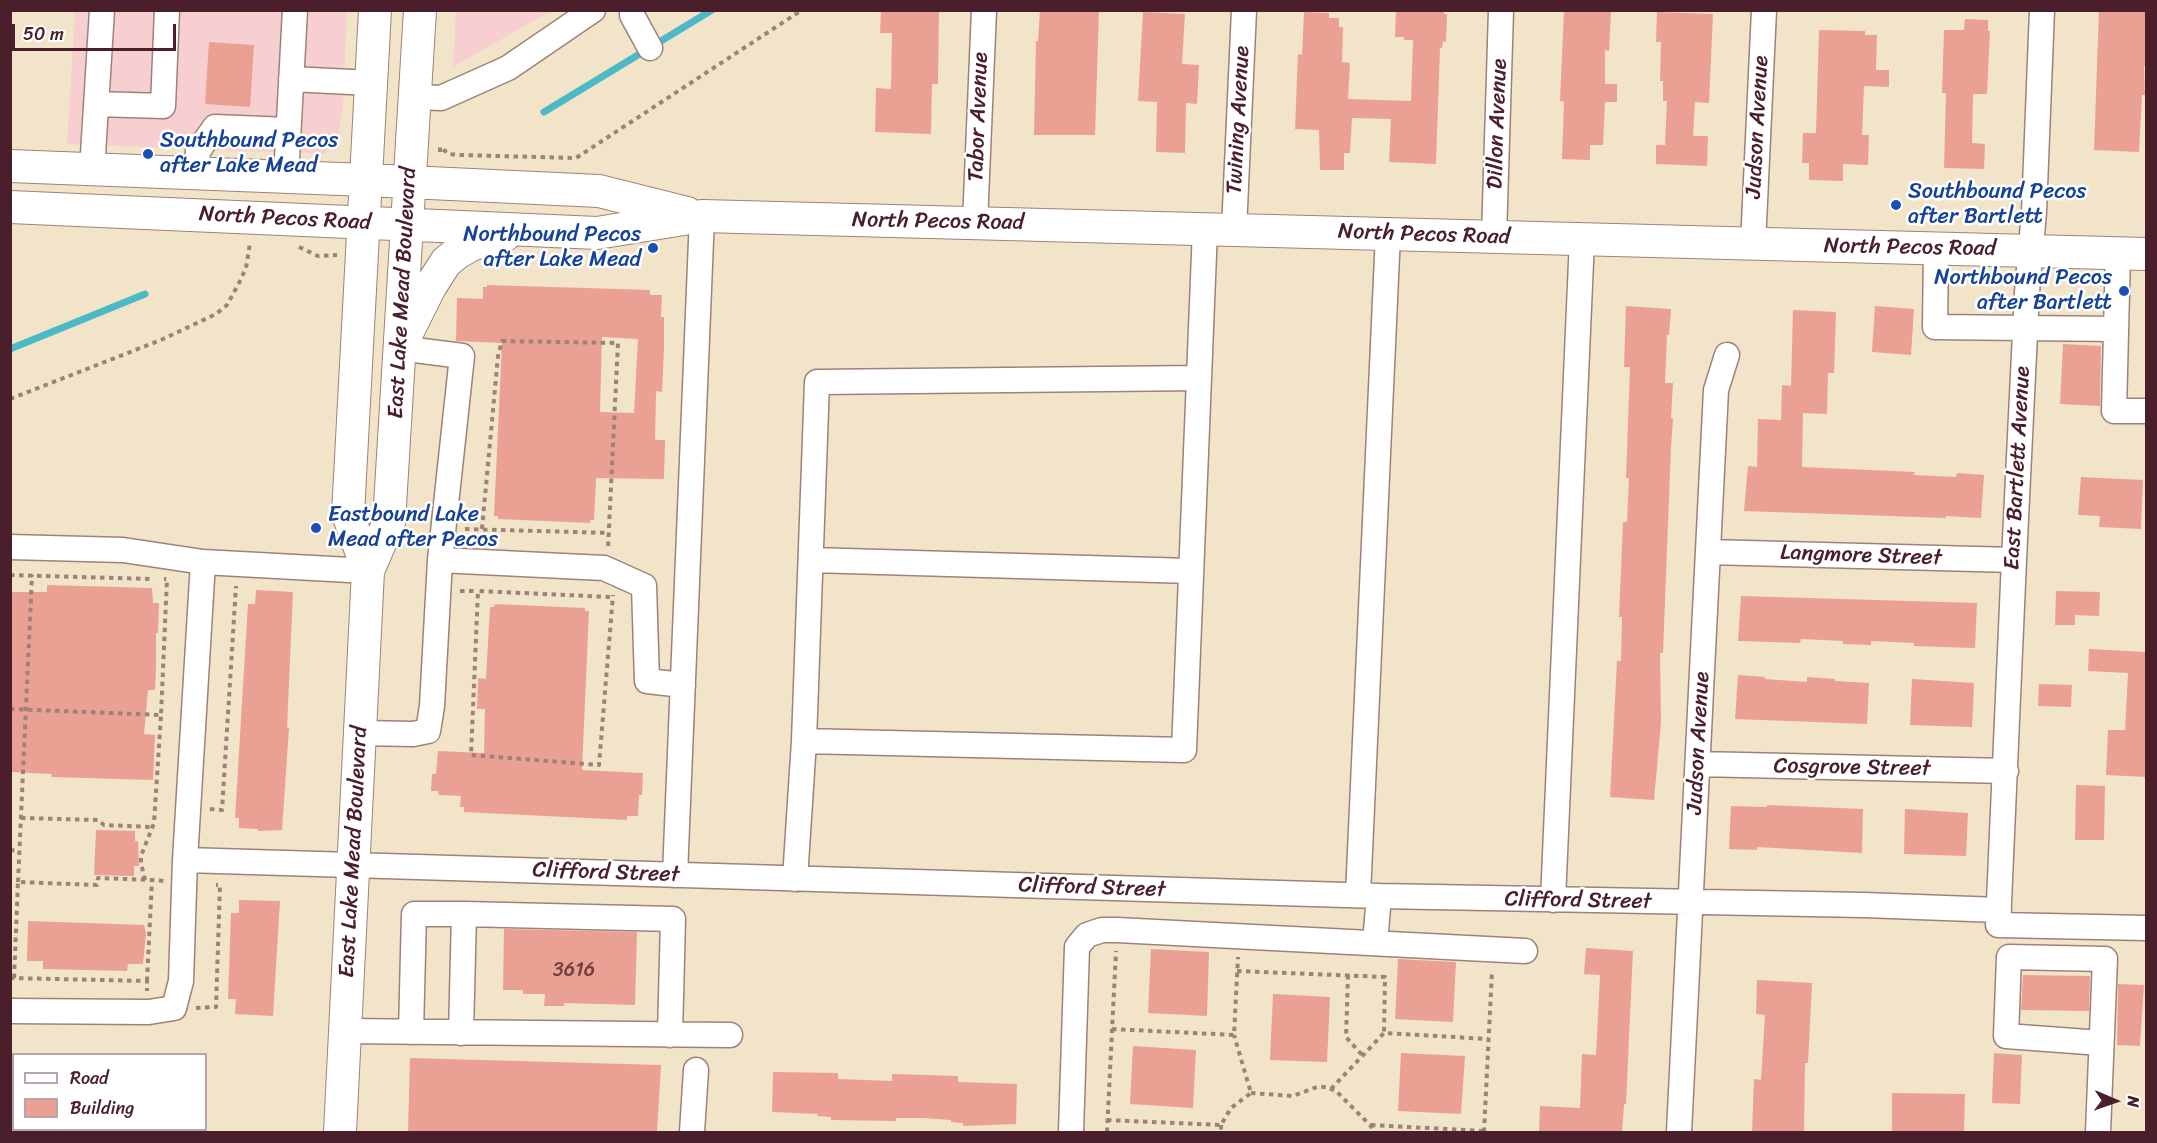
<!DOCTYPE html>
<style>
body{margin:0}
#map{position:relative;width:2157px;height:1143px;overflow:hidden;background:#f2e4c9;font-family:Sriracha,sans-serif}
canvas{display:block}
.frame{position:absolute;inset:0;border:12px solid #4a1f2b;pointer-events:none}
.legend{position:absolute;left:12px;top:1053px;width:195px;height:78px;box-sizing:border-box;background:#fff;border:2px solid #b7a5aa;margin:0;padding:8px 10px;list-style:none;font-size:18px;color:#4a1f2b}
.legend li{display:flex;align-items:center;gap:12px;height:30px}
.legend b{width:30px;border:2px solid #b7a5aa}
.north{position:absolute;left:2085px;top:1071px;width:60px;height:60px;-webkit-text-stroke:4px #fff;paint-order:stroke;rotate:92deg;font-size:16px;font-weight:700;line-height:24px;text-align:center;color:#4a1f2b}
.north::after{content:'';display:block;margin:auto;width:21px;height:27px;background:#4a1f2b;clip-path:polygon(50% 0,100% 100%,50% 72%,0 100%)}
.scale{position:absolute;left:12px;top:24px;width:164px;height:27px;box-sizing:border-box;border:3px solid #4a1f2b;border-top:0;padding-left:8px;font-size:18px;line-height:21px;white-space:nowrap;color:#4a1f2b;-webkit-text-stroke:4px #fff;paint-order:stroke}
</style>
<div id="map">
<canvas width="2157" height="1143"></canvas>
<div class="frame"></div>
<ul class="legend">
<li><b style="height:8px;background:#fff"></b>Road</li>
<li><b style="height:16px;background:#eba094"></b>Building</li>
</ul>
<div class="north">N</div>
<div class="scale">50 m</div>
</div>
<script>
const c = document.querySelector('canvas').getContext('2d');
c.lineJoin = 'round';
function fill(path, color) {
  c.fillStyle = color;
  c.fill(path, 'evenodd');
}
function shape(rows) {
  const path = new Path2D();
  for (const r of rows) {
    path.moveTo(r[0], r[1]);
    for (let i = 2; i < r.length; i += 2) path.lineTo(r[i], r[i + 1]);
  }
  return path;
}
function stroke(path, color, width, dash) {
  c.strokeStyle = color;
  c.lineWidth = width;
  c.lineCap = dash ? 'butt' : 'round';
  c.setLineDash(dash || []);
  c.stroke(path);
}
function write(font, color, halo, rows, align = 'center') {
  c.font = font + ' Sriracha,sans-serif';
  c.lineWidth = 5;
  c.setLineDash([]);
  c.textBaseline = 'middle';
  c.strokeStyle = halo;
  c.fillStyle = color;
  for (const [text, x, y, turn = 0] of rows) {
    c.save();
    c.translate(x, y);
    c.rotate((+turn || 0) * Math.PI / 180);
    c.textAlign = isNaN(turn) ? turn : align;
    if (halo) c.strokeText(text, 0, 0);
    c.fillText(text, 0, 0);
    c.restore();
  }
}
const built = shape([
 [75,11,347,11,343,105,339,133,324,154,67,144],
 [456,11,456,10,551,11,453,67]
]);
const stream = shape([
 [544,112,712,10],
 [10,349,145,294]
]);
const building = shape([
 [881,10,939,10,938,84,932,84,931,134,875,132,876,88,891,89,892,33,880,33],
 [1040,10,1099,10,1095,135,1034,135,1036,41,1038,41],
 [1396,10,1444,10,1444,14,1447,14,1446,42,1443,41,1442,48,1440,48,1436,164,1389,162,1391,119,1352,118,1350,153,1344,153,1344,170,1320,170,1319,130,1295,129,1298,54,1302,55,1304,12,1329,13,1329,18,1339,18,1339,27,1343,27,1342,62,1350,63,1348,99,1411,101,1413,40,1404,40,1404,37,1395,37],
 [1564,10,1611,10,1609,51,1605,50,1605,84,1617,84,1617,102,1605,102,1603,145,1590,145,1590,160,1562,159,1564,102,1560,101],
 [2099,10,2146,10,2146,66,2144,66,2145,95,2142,95,2139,152,2094,150],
 [1143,12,1185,14,1182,64,1199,65,1197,104,1186,103,1185,153,1156,152,1157,102,1138,101],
 [1657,12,1713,14,1709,103,1695,102,1693,136,1708,136,1707,166,1656,164,1656,145,1665,145,1667,101,1663,101,1663,81,1660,81,1661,42,1656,42],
 [1965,19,1988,20,1988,31,1990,31,1987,94,1973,94,1972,143,1985,144,1984,169,1944,168,1946,93,1942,93,1944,30,1964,30],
 [1819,30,1865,31,1865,35,1877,35,1876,70,1889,70,1889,87,1864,86,1862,135,1869,135,1868,165,1843,164,1843,181,1809,180,1809,163,1802,163,1803,133,1816,133],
 [209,42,254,45,250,107,205,104],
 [487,285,650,290,650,295,662,295,661,317,664,317,664,348,662,392,656,391,655,440,665,440,664,479,596,478,594,520,590,520,590,523,498,519,498,516,494,516,502,343,456,341,457,298,483,299,483,287,487,287],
 [602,337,638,339,634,413,600,412],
 [1626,306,1671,309,1669,335,1667,335,1665,383,1673,383,1671,418,1673,419,1671,446,1663,653,1660,653,1661,723,1654,800,1610,797,1617,661,1621,661,1622,617,1619,617,1623,522,1627,522,1629,478,1626,478,1630,367,1624,367],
 [1875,306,1914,309,1911,355,1872,352],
 [1793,310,1836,312,1834,373,1828,373,1827,414,1803,413,1802,467,1915,472,1914,475,1956,477,1957,473,1984,475,1981,518,1946,516,1946,518,1744,511,1748,466,1757,467,1758,419,1781,420,1782,385,1791,386],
 [2063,344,2101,346,2100,406,2060,404],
 [2081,477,2143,480,2141,529,2099,527,2100,516,2078,515],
 [47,585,152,588,153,603,159,603,158,633,156,633,156,670,155,690,148,690,144,734,155,735,153,780,51,777,52,774,10,772,10,592,47,592],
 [256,590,293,592,287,728,289,728,282,830,258,831,258,829,239,828,239,818,235,818,248,604,255,604],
 [2056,591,2100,592,2099,616,2075,615,2075,625,2055,625],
 [1741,596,1977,603,1975,648,1914,646,1914,643,1871,641,1871,645,1843,644,1843,641,1801,639,1800,643,1738,641],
 [495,604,585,608,585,611,589,611,582,770,643,773,642,795,639,795,638,816,627,816,627,820,464,812,464,807,460,807,461,796,439,795,438,791,431,791,432,774,436,774,438,751,484,753,485,709,477,709,478,678,486,679,490,607,494,607],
 [2089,649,2146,652,2146,777,2106,775,2108,730,2125,730,2128,673,2088,671],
 [1738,675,1765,677,1765,679,1807,682,1807,677,1835,679,1835,681,1869,683,1867,724,1735,719],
 [1912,679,1974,683,1972,727,1910,725],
 [2039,684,2072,685,2071,707,2038,706],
 [2076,785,2105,786,2104,840,2075,840],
 [1767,805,1863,809,1862,853,1757,847,1757,850,1729,849,1731,806,1767,807],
 [1905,809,1968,813,1966,856,1904,854],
 [96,830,135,831,135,841,138,841,139,866,134,866,134,876,94,875],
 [239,900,280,901,273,1016,235,1014,236,999,228,999,231,913,239,913],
 [28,921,144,925,146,934,143,964,128,964,127,971,43,969,43,961,27,961],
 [504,929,637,932,635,1005,564,1003,564,1006,544,1006,545,994,523,994,523,990,503,990],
 [1586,948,1633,951,1626,1104,1624,1104,1622,1132,1539,1132,1540,1106,1580,1108,1582,1054,1596,1055,1600,975,1584,974],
 [1151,949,1209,952,1207,1016,1148,1013],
 [1398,959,1456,962,1453,1022,1395,1019],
 [2023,975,2090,976,2089,1011,2021,1010],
 [1757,980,1812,983,1808,1063,1805,1063,1804,1132,1752,1132,1754,1079,1761,1080,1765,1015,1756,1014],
 [2118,984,2144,985,2140,1046,2117,1045],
 [1273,994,1330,997,1327,1062,1270,1060],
 [1133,1046,1196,1050,1193,1108,1130,1104],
 [1401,1053,1465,1056,1461,1114,1398,1111],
 [1994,1053,2022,1055,2020,1104,1992,1103],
 [410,1058,661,1065,657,1132,408,1132],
 [773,1072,838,1073,838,1079,892,1081,892,1074,958,1076,958,1082,1017,1084,1016,1124,963,1126,963,1123,951,1122,951,1120,923,1118,896,1118,896,1121,831,1120,831,1117,817,1116,818,1114,772,1112],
 [1892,1093,1965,1094,1964,1132,1892,1132]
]);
const path = shape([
 [440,152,440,147,449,154,460,155,576,158,802,10],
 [299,247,318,256,337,255],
 [10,399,161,340,216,314,227,305,239,283,246,268,250,243],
 [465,529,609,533],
 [482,529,498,356,502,341,618,343,608,548],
 [10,575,151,579],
 [460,591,478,591],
 [610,597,478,591,471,755,599,765,613,595],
 [10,709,161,715,167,579,164,579],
 [210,809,222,810,236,586],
 [21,818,98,820,104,825,152,827],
 [10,850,19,851],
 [145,880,141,863,141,856,154,823,161,715],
 [18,882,32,575],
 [1237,971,1385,977,1384,1033],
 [1348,975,1346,1037,1362,1055],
 [10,978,147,981,147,991],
 [14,978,18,882,97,885,98,878,152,880],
 [147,981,152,880,164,881],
 [196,1008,216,1007,220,885,216,885],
 [1112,1029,1234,1035,1238,957],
 [1331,1089,1384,1033,1488,1039],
 [1251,1093,1293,1096,1317,1087,1327,1087,1336,1091,1370,1125,1375,1132],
 [1107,1120,1221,1125,1231,1108,1251,1093,1234,1035],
 [1221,1125,1221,1132],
 [1371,1125,1484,1131],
 [1107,1132,1116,951],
 [1484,1132,1492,971]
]);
const minor = shape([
 [632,10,632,15,650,48],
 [2042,10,2034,212,2027,292,2014,560,1998,925,2146,928],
 [291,79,371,83],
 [415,97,441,98,508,68,593,10],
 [96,104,163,106,167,10],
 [92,170,102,10],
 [196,173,198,151,215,127,288,130],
 [286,177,295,10],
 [975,223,984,10],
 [1234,230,1244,10],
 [1494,237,1501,10],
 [1753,244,1764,10],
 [1936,248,1935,327,2115,329],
 [2118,253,2114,411,2146,411],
 [10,547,123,550,203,562,368,571],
 [1708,552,2014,560],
 [440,560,604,568,644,586,647,681,683,685],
 [811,560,1191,571],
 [360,733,413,734,428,731,432,706,440,560,462,356,399,348],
 [804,741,1184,750,1205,229],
 [1698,764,2006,771],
 [185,860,1379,896,1864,905,1999,910],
 [675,875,702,216],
 [795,879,804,741,817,382,1199,378],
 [1358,895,1388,234],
 [1553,900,1582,239],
 [1375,943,1379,896],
 [10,1011,149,1012,174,1008,181,981,185,860,203,562],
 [345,1031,730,1035],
 [411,1032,414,914,464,914],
 [461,1033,464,914,673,919,670,1035],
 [692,1132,696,1070],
 [1071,1132,1077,947,1087,935,1102,930,1117,930,1525,951],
 [1679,1132,1716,390,1727,355],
 [2098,1132,2105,959,2009,957,2006,1036,2101,1043]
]);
const major = shape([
 [10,166,366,180,599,191,687,213],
 [10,207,597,233,702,216,2146,254],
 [405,337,430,287,446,262,457,253,471,245,505,235],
 [368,571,348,514,375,10],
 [340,1132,368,571,389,522,420,10]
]);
const markers = [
 [148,154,6,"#1a4fb4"],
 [1896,205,6,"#1a4fb4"],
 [653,248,6,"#1a4fb4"],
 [2124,291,6,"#1a4fb4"],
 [316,528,6,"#1a4fb4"]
];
const numberNames = [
 ["3616",574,971]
];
const streetNames = [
 ["Tabor Avenue",979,117,-88],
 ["Twining Avenue",1239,120,-87],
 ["Dillon Avenue",1498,124,-88],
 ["Judson Avenue",1758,127,-87],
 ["North Pecos Road",285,219,3],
 ["North Pecos Road",938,222,1],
 ["North Pecos Road",1424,235,2],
 ["North Pecos Road",1910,248,1],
 ["East Lake Mead Boulevard",403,293,-87],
 ["East Bartlett Avenue",2018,468,-87],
 ["Langmore Street",1861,556,2],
 ["Judson Avenue",1699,743,-87],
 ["Cosgrove Street",1852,768,1],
 ["East Lake Mead Boulevard",354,852,-87],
 ["Clifford Street",606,873,2],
 ["Clifford Street",1092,888,2],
 ["Clifford Street",1578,901,1]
];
const transitNames = [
 ["Southbound Pecos",160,141],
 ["after Lake Mead",160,166],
 ["Southbound Pecos",1908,192],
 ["after Bartlett",1908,217],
 ["Northbound Pecos",641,235,"right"],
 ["after Lake Mead",641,260,"right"],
 ["Northbound Pecos",2112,278,"right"],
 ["after Bartlett",2112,303,"right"],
 ["Eastbound Lake",328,515],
 ["Mead after Pecos",328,540]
];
fill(built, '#f7cfd1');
stroke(stream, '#4cb9c7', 7);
fill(building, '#eba094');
stroke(minor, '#9e827a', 27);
stroke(major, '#9e827a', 34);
stroke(path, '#9e827a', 4, [4.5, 4.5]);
stroke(minor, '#fff', 24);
stroke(major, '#fff', 32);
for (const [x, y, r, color] of markers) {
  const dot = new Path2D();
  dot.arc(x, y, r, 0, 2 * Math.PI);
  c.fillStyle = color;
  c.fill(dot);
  stroke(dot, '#fff', 2);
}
write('20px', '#723f45', null, numberNames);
write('22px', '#4a1f2b', '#fff', streetNames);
write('22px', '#164399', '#fff', transitNames, 'left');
</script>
